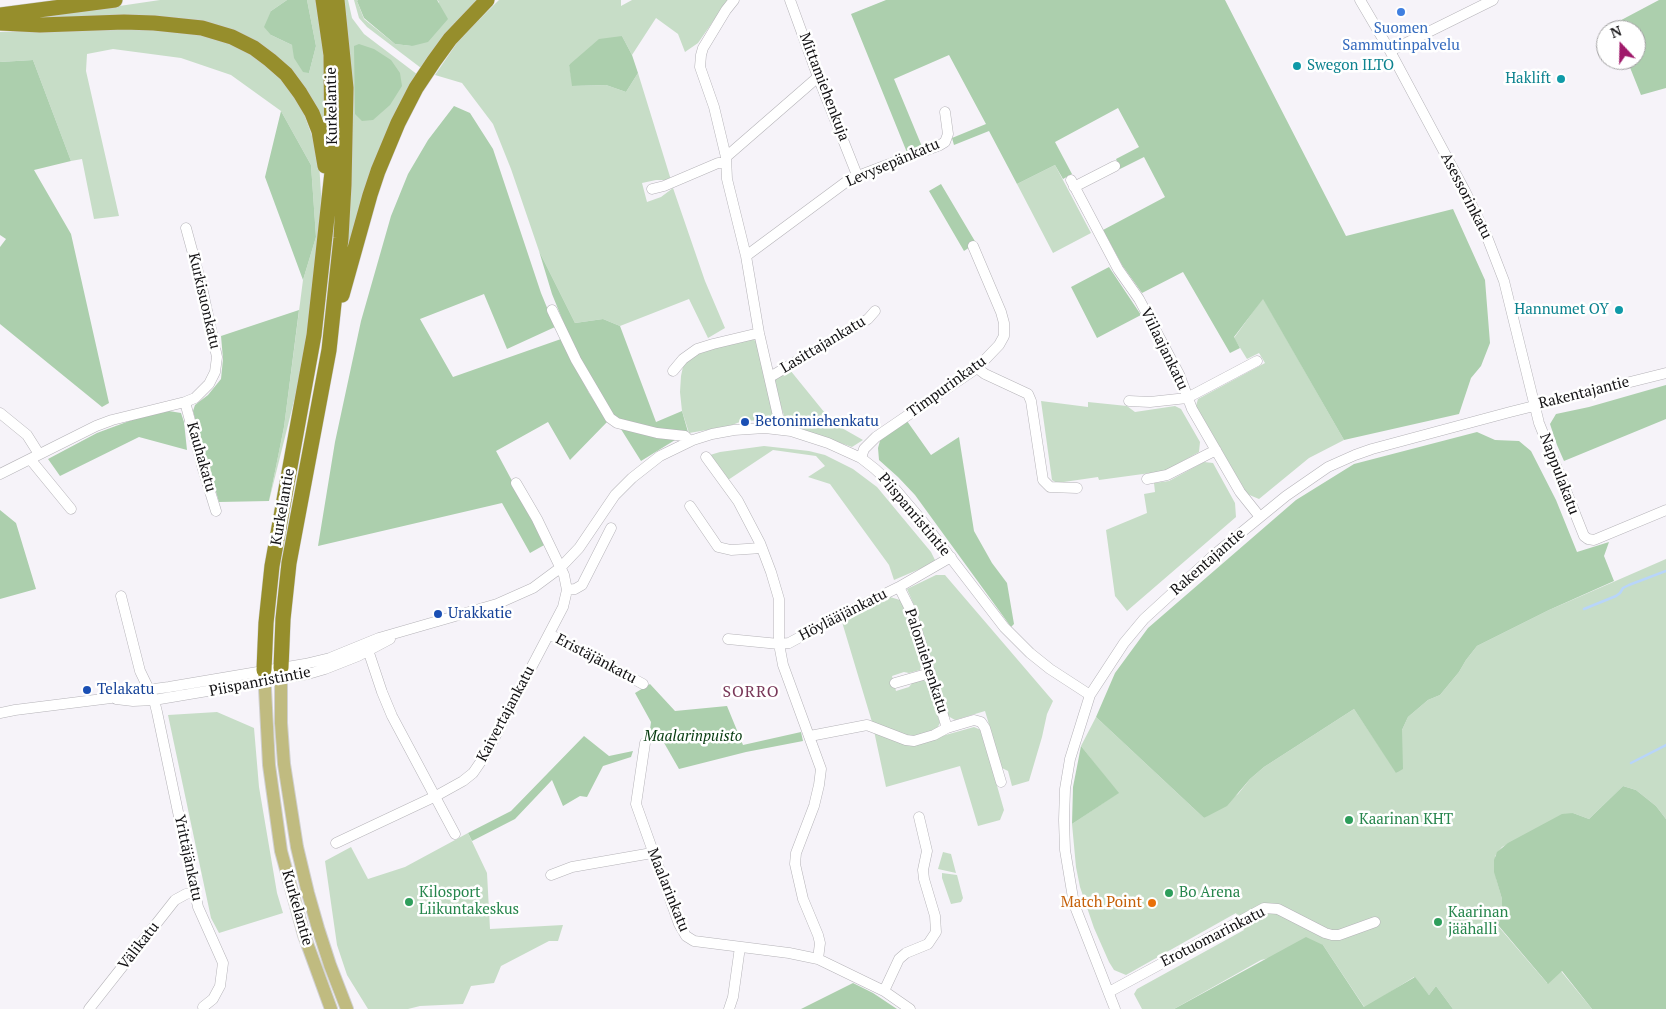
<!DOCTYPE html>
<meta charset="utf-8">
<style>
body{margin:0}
#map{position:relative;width:1666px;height:1009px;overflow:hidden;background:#f6f3f9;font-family:"PT Serif",serif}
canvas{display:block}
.north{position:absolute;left:1596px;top:20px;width:50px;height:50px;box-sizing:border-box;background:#fff;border:1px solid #a1a0a1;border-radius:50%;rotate:339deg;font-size:14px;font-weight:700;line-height:20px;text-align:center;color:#131214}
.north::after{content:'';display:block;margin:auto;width:18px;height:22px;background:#9f1a6a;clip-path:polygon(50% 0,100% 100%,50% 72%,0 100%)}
</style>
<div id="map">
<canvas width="1666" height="1009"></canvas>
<div class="north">N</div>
</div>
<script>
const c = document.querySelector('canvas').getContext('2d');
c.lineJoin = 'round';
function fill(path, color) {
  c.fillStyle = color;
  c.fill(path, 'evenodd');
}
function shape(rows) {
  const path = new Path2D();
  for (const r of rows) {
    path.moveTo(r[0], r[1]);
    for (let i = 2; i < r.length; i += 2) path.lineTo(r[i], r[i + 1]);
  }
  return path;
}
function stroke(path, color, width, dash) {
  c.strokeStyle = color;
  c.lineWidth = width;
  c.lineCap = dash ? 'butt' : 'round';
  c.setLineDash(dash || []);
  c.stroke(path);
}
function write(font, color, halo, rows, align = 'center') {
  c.font = font + ' "PT Serif",serif';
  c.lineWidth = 5;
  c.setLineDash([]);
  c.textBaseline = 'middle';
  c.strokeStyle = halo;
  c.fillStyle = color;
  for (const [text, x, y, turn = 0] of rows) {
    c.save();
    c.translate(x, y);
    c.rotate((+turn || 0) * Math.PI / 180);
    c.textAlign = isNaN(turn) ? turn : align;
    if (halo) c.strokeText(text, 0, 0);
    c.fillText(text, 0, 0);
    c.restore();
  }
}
const green = shape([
 [160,0,287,0,271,11,271,35,292,45,309,73,316,46,307,0,318,0,324,32,329,158,317,114,240,36,38,18],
 [342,0,348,0,352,18,364,34,418,75,342,278],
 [354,0,358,0,357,1,364,19,395,44,412,46,439,2,437,0,482,0,421,68,367,27,359,18],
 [499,0,621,0,621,6,632,0,728,0,698,43,685,52,678,34,656,18,632,55,622,36,569,65,573,86,606,85,626,92,638,73,671,180,656,180,642,183,647,202,661,197,673,188,705,281,725,328,708,338,689,299,620,326,603,319,575,323,539,251,511,169,493,124,462,83,435,75,461,37],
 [147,29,184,32,209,37,234,45,256,57,291,89,303,111,312,136,319,162,321,194,320,239,301,373,269,501,284,427,303,280,316,237,311,165,281,111,231,75,181,58,113,49,87,54,86,71,119,216,94,219,82,159,71,161,33,60,0,62,0,32],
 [1055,165,1091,233,1053,253,1017,184],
 [1263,298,1344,440,1309,458,1259,499,1247,494,1196,406,1198,399,1265,363,1259,353,1247,359,1234,338],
 [750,338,756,341,774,412,773,417,768,420,742,421,730,426,689,433,682,411,680,392,681,376,684,362,708,347],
 [790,370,833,423,863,440,852,447,794,427,786,422,773,381,778,376],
 [1041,401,1088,407,1088,402,1127,406,1135,412,1175,406,1181,409,1200,442,1199,452,1165,471,1099,480,1098,477,1057,483,1052,480],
 [764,446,809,451,825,455,853,469,877,487,931,552,936,562,894,580,889,565,830,484,808,477,825,466,816,456,773,450,728,480,710,455,720,452],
 [1204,462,1213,463,1235,503,1236,517,1127,611,1115,596,1106,530,1147,513,1144,494,1155,492,1154,483,1169,481],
 [1666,559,1666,819,1656,806,1636,790,1623,786,1589,819,1573,813,1502,847,1495,856,1496,878,1502,899,1502,915,1498,926,1547,983,1561,971,1592,1009,1453,1009,1436,986,1429,995,1414,977,1365,1008,1323,945,1261,960,1174,1009,1142,1009,1134,994,1137,989,1244,930,1236,913,1126,975,1114,970,1109,962,1094,928,1080,887,1076,867,1072,824,1118,793,1081,746,1096,717,1204,818,1238,794,1250,779,1264,767,1354,709,1397,773,1402,730,1408,717,1428,700,1440,695,1459,672,1466,660,1477,646,1549,610],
 [936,575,945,575,1053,701,1047,714,1042,737,1029,781,1012,786,1008,771,1002,768,985,711,955,720,948,716,917,612,907,589],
 [890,597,900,600,909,618,922,663,920,670,909,673,904,672,892,676,896,691,909,687,913,682,922,679,928,683,940,723,936,730,912,737,872,722,842,622],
 [217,712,254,728,259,787,277,893,283,913,219,933,211,918,168,715],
 [974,727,981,730,1004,810,1000,820,978,826,960,766,886,787,874,731,910,745],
 [468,833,487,873,490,929,563,925,558,941,549,941,501,966,494,983,471,986,463,1004,420,1006,408,1009,368,1009,347,975,337,945,325,861,351,847,368,879,405,867],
 [943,852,951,854,956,873,938,869],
 [942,873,957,875,963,898,961,902,951,904,942,878]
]);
const forest = shape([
 [287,0,307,0,316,46,309,73,303,72,294,58,292,45,271,35,264,27,271,11],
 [358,0,437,0,448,19,428,42,412,46,395,44,364,18,357,1],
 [886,0,1225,0,1346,236,1453,209,1485,280,1490,343,1481,366,1471,378,1459,414,1344,440,1263,299,1234,337,1240,348,1230,353,1183,272,1142,293,1122,265,1103,230,1165,197,1144,157,1120,169,1116,159,1139,147,1118,108,1055,142,1072,174,1063,179,1055,165,1017,184,989,131,954,145,952,138,986,124,949,55,894,79,923,149,908,155,851,14],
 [1659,0,1666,0,1666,88,1641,95,1627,60,1636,60,1636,30,1612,30,1610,26],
 [622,36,632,55,638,73,626,92,606,85,572,86,569,65,599,39],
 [359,44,374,49,391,60,400,73,402,86,390,105,373,120,362,121,355,114,354,46],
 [33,60,71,161,34,170,71,234,109,403,102,407,0,324,0,247,6,239,0,235,0,62],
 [454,106,470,113,493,149,541,293,555,327,507,349,484,294,420,319,453,377,561,339,589,393,607,420,569,336,552,294,539,251,575,323,603,319,620,326,656,422,682,411,688,432,641,461,619,426,608,421,570,460,548,422,496,451,546,544,530,553,502,503,318,546,335,442,361,321,391,216,408,174,428,140],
 [281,111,311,165,316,237,303,280,265,177],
 [941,184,976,243,964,251,929,191],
 [1109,267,1141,315,1097,338,1071,287],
 [299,310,284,427,269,501,219,502,199,434,193,411,195,405,208,395,221,379,223,359,221,336],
 [1666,385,1666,419,1564,461,1557,445,1550,424,1556,414,1589,407],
 [169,411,181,413,184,422,187,450,139,437,60,476,48,459,97,433,140,417],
 [907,421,931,455,959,437,974,531,992,563,1007,583,1014,624,1011,627,915,495,898,477,879,460,878,448,881,437],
 [1477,432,1495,440,1519,441,1531,451,1556,500,1577,552,1609,542,1604,556,1614,581,1549,610,1477,646,1466,660,1459,672,1440,695,1428,700,1408,717,1402,730,1403,769,1396,773,1354,709,1264,767,1250,779,1227,806,1204,818,1096,717,1115,673,1148,628,1296,500,1354,464],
 [0,510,16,523,36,589,0,599],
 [650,684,675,711,727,706,743,745,801,732,803,741,746,752,679,769,663,741,649,737,651,722,635,693],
 [584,736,609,756,633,751,631,757,603,766,587,797,580,796,563,806,552,780,515,819,472,841,468,833,511,811],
 [1081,746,1119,793,1072,824,1073,787],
 [1623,786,1636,790,1656,806,1666,819,1666,1009,1592,1009,1562,971,1548,984,1498,925,1502,915,1502,899,1494,872,1494,860,1497,852,1508,843,1562,814,1573,813,1589,819],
 [1306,937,1323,945,1364,1007,1415,977,1429,995,1436,986,1453,1009,1174,1009],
 [853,983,873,993,897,1009,801,1009]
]);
const stream = shape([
 [1584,609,1616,596,1620,593,1623,588,1629,585,1666,571],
 [1631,763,1666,745]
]);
const minor = shape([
 [734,0,726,10,703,48,701,55,700,67,714,107,726,157,727,179,746,256,759,333,778,416,778,428],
 [790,0,818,77,857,175],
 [1360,0,1390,51,1465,191,1487,237,1504,281,1539,423,1584,536,1588,539,1594,540,1666,510],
 [1390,51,1493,0],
 [726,157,818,77],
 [1071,180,1118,269,1139,299,1179,374,1192,409,1240,492,1260,517],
 [1074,187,1115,166],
 [652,189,664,186,718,163,726,163],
 [746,256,850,179,940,145,945,142,948,134,945,112],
 [552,310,576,360,610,418,617,423,657,433,685,436,690,441],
 [977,368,985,374,1028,394,1031,401,1043,480,1050,487,1077,488],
 [673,371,683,359,697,349,713,344,759,333],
 [770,377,868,319,875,311],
 [1129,401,1150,402,1187,398,1257,361],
 [185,402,203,469,216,511],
 [0,413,27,435,39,454],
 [706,457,738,501,760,543,771,572,779,599,779,644,783,665,821,769,819,785,814,806,796,853,795,864,803,899,818,935,820,943,818,959],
 [861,458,864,449,876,437,977,368,999,345,1004,336,1004,323,1001,312,973,246],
 [30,459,71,509],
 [0,474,96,426,112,420,185,402,195,398,209,384,215,372,217,357,201,283,186,228],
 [1147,479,1167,475,1216,450],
 [690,506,718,547,731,550,762,548],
 [899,587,911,611,947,728,974,720,981,722,985,728,1001,782],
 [567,590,575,589,582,585,611,528],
 [121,596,140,671,154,700,157,712,198,907,223,963,220,986,213,999,203,1007],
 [549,634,643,684],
 [728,639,779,644,789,643,830,621,899,587,951,557],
 [367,647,382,692,392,716,455,834],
 [895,683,930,673],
 [116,699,133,701,154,700,308,674,325,669,358,656,390,639],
 [0,713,15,710,111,698,132,692,169,687,305,664,330,658,379,638,497,604,533,588,560,568,579,548,615,495,632,478,660,456,693,440,712,434,734,430,765,428,791,431,828,443,861,458,875,469,890,483,924,523,1004,627,1030,653,1050,669,1090,695],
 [810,736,867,725,906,740,914,741,934,735,947,728],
 [645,743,636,804,679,924,686,936,694,941,789,953,818,959,884,991,910,1009],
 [336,843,436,796,463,781,473,773,486,754,563,607,567,590,564,575,537,519,516,483],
 [551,875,572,867,652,853],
 [884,991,899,959,906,953,928,944,936,932,935,916,924,879,923,870,927,851,919,817],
 [1109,992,1264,908,1278,909,1325,933,1332,935,1339,935,1375,922],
 [89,1009,175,900,186,894,195,892],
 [729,1009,733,997,740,947],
 [1115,1009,1074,904,1065,850,1064,820,1065,789,1070,759,1090,695,1124,643,1144,619,1215,554,1286,496,1328,467,1355,455,1372,449,1510,412,1666,373]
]);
const major = shape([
 [281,668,281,723,284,764,297,847,308,893,318,928,330,965,347,1009],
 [264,670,269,765,281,851,304,935,331,1009]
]);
const highway = shape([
 [0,15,115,0],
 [0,23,40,25,124,22,154,23,202,28,232,37,254,48,270,60,286,74,300,93,312,113,319,131,325,166],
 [342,295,370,195,378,171,398,123,416,88,434,61,450,39,487,0],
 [281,668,283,619,289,563,329,350,341,238,344,185,346,88,337,0],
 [264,670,266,623,272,566,314,335,332,172,331,55,323,0]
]);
const markers = [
 [1401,12,5,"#3f7fe0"],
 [1297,66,5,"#0f9aa8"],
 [1561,79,5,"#0f9aa8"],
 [1619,310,5,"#0f9aa8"],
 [745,422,5,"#1a4fb4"],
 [438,614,5,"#1a4fb4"],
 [87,690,5,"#1a4fb4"],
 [1349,820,5,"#2e9e5b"],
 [1169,893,5,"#2e9e5b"],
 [409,902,5,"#2e9e5b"],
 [1152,903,5,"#e8710a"],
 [1438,922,5,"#2e9e5b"]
];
const shopNames = [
 ["Suomen",1401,29],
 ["Sammutinpalvelu",1401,46]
];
const cultureNames = [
 ["Swegon ILTO",1307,66,"left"],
 ["Haklift",1551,79],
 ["Hannumet OY",1609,310]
];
const streetNames = [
 ["Mittamiehenkuja",824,87,69],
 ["Kurkelantie",332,106,-91],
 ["Levysepänkatu",893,163,-23],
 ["Asessorinkatu",1466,196,63],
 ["Kurkisuonkatu",204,301,77],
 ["Lasittajankatu",823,345,-31],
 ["Viilaajankatu",1164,349,64],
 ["Timpurinkatu",947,387,-36],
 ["Rakentajantie",1584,393,-14],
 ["Kauhakatu",201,457,74],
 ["Nappulakatu",1559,474,69],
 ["Kurkelantie",283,507,-80],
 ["Piispanristintie",914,515,50],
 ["Rakentajantie",1208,562,-41],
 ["Höylääjänkatu",843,615,-27],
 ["Eristäjänkatu",596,659,28],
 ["Palomiehenkatu",926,661,72],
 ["Piispanristintie",260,682,-11],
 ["Kaivertajankatu",506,714,-62],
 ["Yrittäjänkatu",188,858,78],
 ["Maalarinkatu",668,890,68],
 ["Kurkelantie",297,908,74],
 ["Erotuomarinkatu",1213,937,-27],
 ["Välikatu",139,946,-52]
];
const transitNames = [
 ["Betonimiehenkatu",755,422],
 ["Urakkatie",448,614],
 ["Telakatu",97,690]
];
const parkNames = [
 ["Maalarinpuisto",693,737]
];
const leisureNames = [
 ["Kaarinan KHT",1359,820],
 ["Kilosport",419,893],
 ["Liikuntakeskus",419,910],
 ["Bo Arena",1179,893],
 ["Kaarinan",1448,913],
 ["jäähalli",1448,930]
];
const foodNames = [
 ["Match Point",1142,903]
];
const neighbourhoodNames = [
 ["SORRO",751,692]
];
fill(green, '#c7ddc7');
fill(forest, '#accfad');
stroke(stream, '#b8d5fa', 2.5);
stroke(minor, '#b5b3b8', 11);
stroke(major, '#d0d0d0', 14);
stroke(highway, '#d0d0d0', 16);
stroke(minor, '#fff', 10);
stroke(major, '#c0bb80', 12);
stroke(highway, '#968e2c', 15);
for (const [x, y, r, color] of markers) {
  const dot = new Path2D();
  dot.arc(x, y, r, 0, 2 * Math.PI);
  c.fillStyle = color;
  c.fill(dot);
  stroke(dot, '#fff', 2);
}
write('15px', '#366cbe', '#fff', shopNames);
write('15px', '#0d838f', '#fff', cultureNames, 'right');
write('15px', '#131214', '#fff', streetNames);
write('15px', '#164399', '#fff', transitNames, 'left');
write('italic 15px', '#053a0e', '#fff', parkNames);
write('15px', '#27864d', '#fff', leisureNames, 'left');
write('15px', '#c56008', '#fff', foodNames, 'right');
c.letterSpacing = '1px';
write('16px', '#793859', '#fff', neighbourhoodNames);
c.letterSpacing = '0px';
</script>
